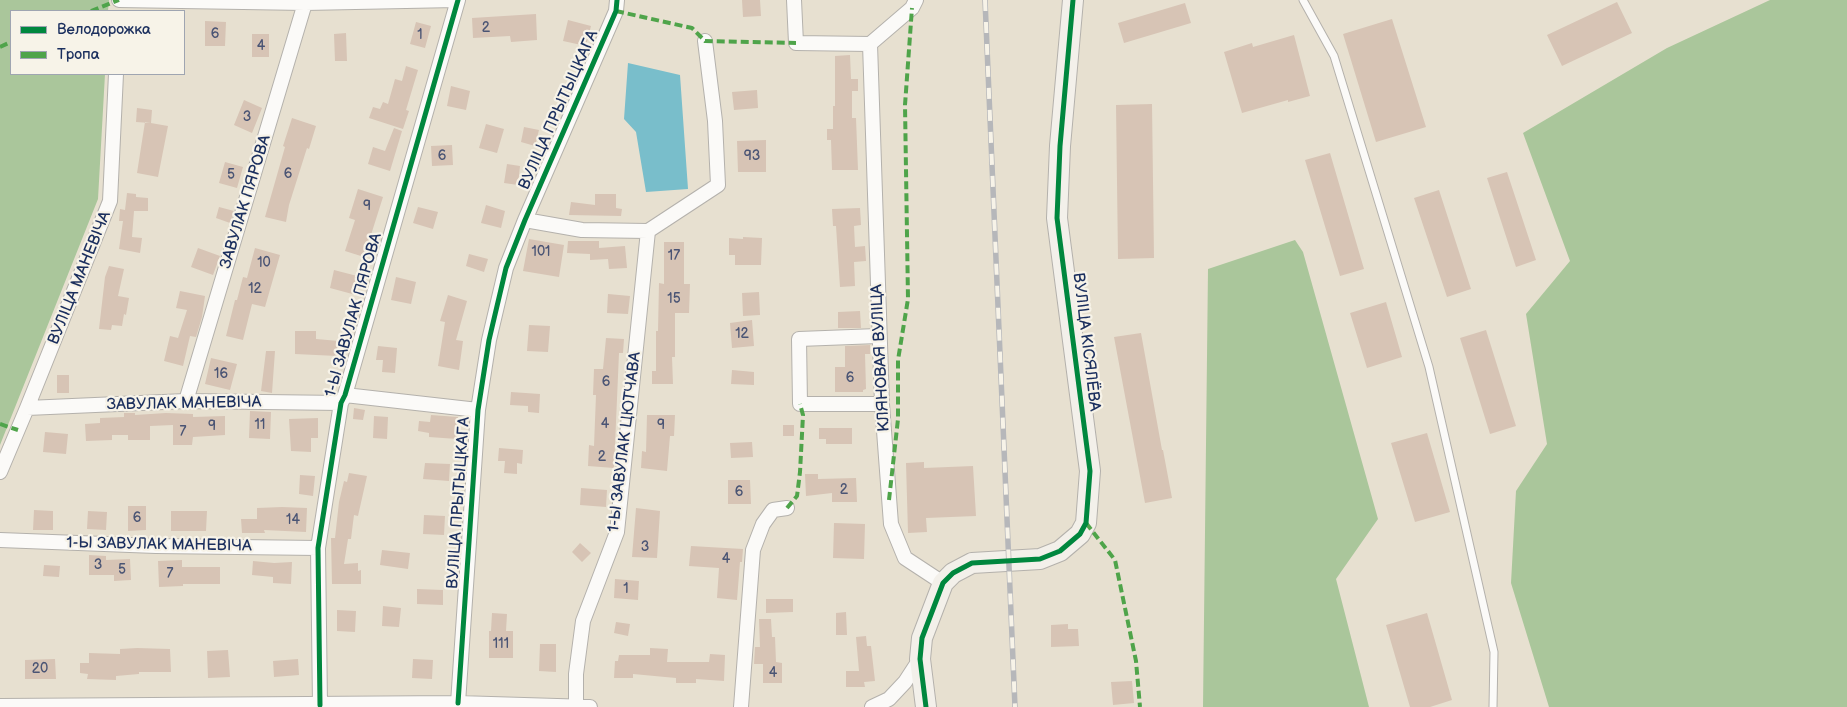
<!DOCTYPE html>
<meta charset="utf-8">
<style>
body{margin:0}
#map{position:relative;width:1847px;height:707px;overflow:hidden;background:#e7e0d0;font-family:"Balsamiq Sans",sans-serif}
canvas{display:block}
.legend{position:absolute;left:10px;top:10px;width:175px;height:65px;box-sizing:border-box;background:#f7f3e8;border:1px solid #9fa5b1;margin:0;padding:6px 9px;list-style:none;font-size:15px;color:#1b2f5e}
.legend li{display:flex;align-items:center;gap:10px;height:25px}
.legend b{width:25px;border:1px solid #9fa5b1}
</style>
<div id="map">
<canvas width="1847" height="707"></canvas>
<ul class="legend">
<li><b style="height:6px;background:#00873e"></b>Велодорожка</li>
<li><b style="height:6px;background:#4fa44a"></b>Тропа</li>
</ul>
</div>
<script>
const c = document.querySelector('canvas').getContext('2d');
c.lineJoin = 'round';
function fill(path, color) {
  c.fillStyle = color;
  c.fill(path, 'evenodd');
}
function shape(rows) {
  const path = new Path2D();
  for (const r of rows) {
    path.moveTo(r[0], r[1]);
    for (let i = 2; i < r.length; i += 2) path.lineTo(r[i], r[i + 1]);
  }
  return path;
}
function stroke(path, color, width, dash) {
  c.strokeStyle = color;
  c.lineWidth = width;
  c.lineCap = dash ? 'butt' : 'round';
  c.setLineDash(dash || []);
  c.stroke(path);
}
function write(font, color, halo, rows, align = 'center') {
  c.font = font + ' "Balsamiq Sans",sans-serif';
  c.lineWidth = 4.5;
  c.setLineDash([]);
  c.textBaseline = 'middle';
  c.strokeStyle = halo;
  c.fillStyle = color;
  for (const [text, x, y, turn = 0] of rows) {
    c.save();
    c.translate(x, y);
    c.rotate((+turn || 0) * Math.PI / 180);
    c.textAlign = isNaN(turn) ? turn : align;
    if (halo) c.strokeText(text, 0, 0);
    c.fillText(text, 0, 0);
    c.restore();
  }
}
const forest = shape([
 [0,0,109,0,108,11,11,11,11,74,105,74,98,199,0,445],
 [1770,0,1847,0,1847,707,1549,707,1511,583,1516,491,1547,444,1526,314,1570,261,1523,133,1667,48],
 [1295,240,1303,252,1378,519,1336,579,1369,707,1203,707,1208,269]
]);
const water = shape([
 [628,63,680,75,688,189,646,192,636,132,624,119]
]);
const building = shape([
 [742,0,760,0,761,16,743,17],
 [1617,2,1632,33,1562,66,1547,35],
 [1185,3,1191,23,1124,43,1118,23],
 [536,14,537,40,511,42,510,36,473,38,472,18],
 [1392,19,1426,127,1376,142,1343,34],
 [568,20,591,26,586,46,563,41],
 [205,21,226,22,225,46,205,46],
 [416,22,431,26,425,48,410,44],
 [346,33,347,61,335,61,334,34],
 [252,34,269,34,269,57,252,57],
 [1294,35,1310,96,1288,102,1288,100,1242,113,1224,52,1252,43,1253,47],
 [850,55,851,79,858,79,858,91,852,91,852,118,856,118,858,170,832,170,831,140,827,140,827,129,833,129,833,106,835,106,835,56],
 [406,66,418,70,406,110,409,111,403,129,369,118,373,107,380,109,383,102,388,104,395,79,402,81],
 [451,86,470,91,466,110,447,106],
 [757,90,758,108,734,110,732,92],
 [244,100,262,108,252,133,234,125],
 [1152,104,1154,258,1118,259,1116,105],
 [137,108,152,110,151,123,136,122],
 [292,118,316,126,309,149,307,148,289,205,286,222,265,217,285,147,283,146],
 [145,122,168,126,158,177,137,173],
 [486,124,504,129,497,153,479,148],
 [524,127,539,130,535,146,521,142],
 [394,128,402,131,390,171,368,164,373,147,385,151],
 [766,140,766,172,738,172,737,141],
 [452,145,453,165,432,166,431,146],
 [1330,153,1364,269,1340,276,1305,160],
 [225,162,243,167,237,188,219,183],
 [507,164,520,166,518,185,504,183],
 [1507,172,1536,260,1516,267,1487,178],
 [358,189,383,197,364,257,345,251,355,220,349,218],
 [1439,190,1471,289,1447,297,1414,198],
 [127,193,136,194,136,197,148,198,148,211,134,211,132,237,142,238,140,253,119,249,123,221,119,221,120,209,125,210],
 [595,194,616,194,616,208,622,209,621,216,569,215,571,202,595,205],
 [486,205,505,211,501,228,481,223],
 [219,207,234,211,230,223,216,218],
 [418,207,438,212,433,229,413,223],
 [860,208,861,225,854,226,855,247,865,246,866,261,854,262,855,286,840,287,836,226,833,226,832,209],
 [743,237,762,238,761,265,735,265,735,255,729,255,729,238,743,239],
 [529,239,564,245,559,277,523,271],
 [568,241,599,241,599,248,625,246,627,268,609,269,608,259,590,260,590,254,567,253],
 [664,242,684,242,684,284,690,284,689,313,675,313,675,357,672,357,673,384,652,384,652,371,656,371,656,331,658,331,659,283,664,284],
 [198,248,220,256,213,275,191,267],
 [255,248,280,255,265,307,252,304,243,340,226,336,235,300,237,300,243,277,247,278],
 [469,254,488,259,484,272,466,266],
 [109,266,124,269,118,296,129,298,126,315,124,314,122,326,112,325,111,330,99,329,105,277],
 [334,270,361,277,356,295,330,288],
 [396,277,416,282,411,304,391,300],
 [180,291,205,296,202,317,196,337,190,336,183,366,164,361,170,336,178,338,187,310,176,308],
 [759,292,760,315,743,316,742,293],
 [608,294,630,296,628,314,607,313],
 [448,295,467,301,456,340,463,341,459,370,438,366,445,322,440,321],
 [1386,302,1402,357,1367,368,1350,313],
 [860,311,861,328,838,328,838,312],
 [752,320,754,346,732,348,730,323],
 [529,325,550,326,548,352,527,351],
 [1486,330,1516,426,1490,434,1460,338],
 [295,331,316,331,316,339,339,341,337,356,295,354],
 [1141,333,1162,450,1163,450,1172,498,1145,503,1114,337],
 [606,338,624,339,623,353,619,353,614,468,588,466,589,445,594,446,596,395,593,395,594,369,603,369],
 [870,345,870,354,865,354,866,389,863,390,863,392,835,392,835,367,845,367,845,346],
 [378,346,397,348,395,373,382,372,383,360,376,360],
 [266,351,275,351,272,393,261,391],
 [211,358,237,364,230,390,205,384],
 [732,370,754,372,754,385,731,384],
 [57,375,69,375,69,393,57,393],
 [511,392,540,394,539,413,528,412,528,406,510,405],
 [354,408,365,410,363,420,353,419],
 [250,411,271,412,270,439,249,438],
 [124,413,135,413,135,415,166,413,193,414,193,417,225,416,225,435,193,437,192,445,173,445,173,425,150,426,150,440,128,440,128,435,112,435,112,440,86,441,85,424,100,423,100,418,124,417],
 [431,415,458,417,457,439,429,437,429,433,418,431,419,421,430,422],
 [647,415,675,415,674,436,670,436,667,471,641,468,642,451,646,452],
 [374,416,388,417,387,439,373,438],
 [318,418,318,438,311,438,311,452,291,451,289,419],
 [783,425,794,425,794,436,783,436],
 [819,428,852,428,852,444,826,444,826,439,819,439],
 [45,432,68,434,66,454,43,452],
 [1427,433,1450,512,1415,522,1391,443],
 [752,442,753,457,731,458,730,443],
 [499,448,523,450,522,464,517,463,517,474,504,473,505,461,498,461],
 [924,462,924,468,973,466,976,516,926,518,927,532,908,533,906,463],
 [425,463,450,464,449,481,423,479],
 [349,473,367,476,358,516,354,515,351,539,348,539,344,564,358,563,358,571,361,570,361,584,332,584,331,538,335,538,339,502,344,481,347,482],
 [805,474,818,474,818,479,856,478,857,502,832,502,832,493,806,496],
 [300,475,315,476,313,496,299,494],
 [728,480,750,480,751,504,728,504],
 [581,488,607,490,606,507,580,505],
 [128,506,146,506,146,530,128,531],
 [282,507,307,508,306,532,264,530,265,533,242,533,241,519,257,519,257,508],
 [636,508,660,511,657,558,632,557],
 [34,510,53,511,53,530,33,530],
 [88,511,107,512,106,530,87,529],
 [171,511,207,511,206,531,171,531],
 [424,515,445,516,444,535,423,534],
 [834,523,865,524,864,559,833,558],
 [580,543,591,553,582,562,572,552],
 [691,546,743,549,742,562,740,562,737,600,717,598,719,568,689,566],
 [382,550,410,553,408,569,380,565],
 [89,555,106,556,106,560,130,559,131,580,114,581,114,575,89,575],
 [182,560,182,567,220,567,220,584,183,584,183,586,159,587,158,561],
 [253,561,274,563,292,562,291,584,273,583,273,577,252,575],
 [44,565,60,566,59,577,43,576],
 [615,579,639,581,638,600,614,598],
 [417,589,443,590,443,605,417,604],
 [766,599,793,599,793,612,766,613],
 [383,606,401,608,399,627,382,626],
 [337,610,356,611,355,632,337,631],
 [846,612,847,635,836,635,836,613],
 [492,613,507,614,506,631,513,631,513,658,489,658,489,631,491,631],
 [1427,613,1452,700,1430,707,1410,707,1386,625],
 [759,619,771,619,772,637,775,637,776,662,782,663,782,683,763,683,763,664,754,664,755,647,760,647],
 [616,622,630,624,628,636,614,633],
 [1068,624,1068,629,1078,629,1079,646,1051,647,1051,625],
 [866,636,867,646,871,646,875,681,864,682,865,687,846,687,846,671,859,671,856,637],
 [540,644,556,644,556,672,539,671],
 [137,648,170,649,171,672,139,672,139,674,116,676,116,680,87,679,88,674,80,673,80,663,89,663,89,653,120,654,120,649],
 [650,648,668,649,667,662,709,662,710,654,725,655,724,681,696,679,696,683,676,683,676,678,633,674,633,678,614,678,615,661,618,661,619,655,650,655],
 [228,650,230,677,208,678,207,651],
 [55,659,56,679,25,679,25,660],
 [298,659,299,675,274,677,273,661],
 [413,659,433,660,432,679,412,678],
 [1132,681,1134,703,1113,705,1111,682]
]);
const lane = shape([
 [1303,0,1334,56,1429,367,1494,652,1493,707]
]);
const street = shape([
 [119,0,305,3,456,0],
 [794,0,796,43,870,44],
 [916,0,912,8,870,44,882,404,891,524,905,558,943,583],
 [525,220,582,230,648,231,718,185,715,121,705,41],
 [878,336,799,339,800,404,882,404],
 [345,395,478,410],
 [186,401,305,3],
 [27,408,186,401,341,403],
 [0,472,27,408,110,201,116,74],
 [0,540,156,546,318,548],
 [458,703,478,410,489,340,506,268,525,220,616,11,617,0],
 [320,705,318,548,341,403,345,395,458,0],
 [0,706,458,703,590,707],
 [576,707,576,674,583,621,617,532,648,231],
 [741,707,753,550,763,524,773,510,787,508],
 [872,707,889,699,905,682,920,659]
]);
const secondary = shape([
 [926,707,920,659,922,638,943,583,953,573,972,563,1040,559,1060,551,1080,534,1086,523,1090,471,1057,218,1060,146,1073,0]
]);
const rail = shape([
 [985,0,1015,707]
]);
const quiet = shape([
 [91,11,119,0],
 [616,11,692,28,705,41,796,43],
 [0,47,11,42],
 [0,424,18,430],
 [889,500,898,419,898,360,908,299,905,105,912,8],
 [787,508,797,496,800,472,803,415,800,404],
 [1086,523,1115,560,1136,661,1140,707]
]);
const cycleway = shape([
 [458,703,478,410,489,340,506,268,525,220,616,11,617,0],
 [320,705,318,548,341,403,345,395,458,0],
 [926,707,920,659,922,638,943,583,953,573,972,563,1040,559,1060,551,1080,534,1086,523,1090,471,1057,218,1060,146,1073,0]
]);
const numberNames = [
 ["2",486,28],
 ["6",215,34],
 ["1",420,35],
 ["4",261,46],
 ["3",247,117],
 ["6",442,156],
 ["93",752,156],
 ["6",288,174],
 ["5",231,175],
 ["9",367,206],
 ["101",541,252],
 ["17",674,256],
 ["10",264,263],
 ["12",255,289],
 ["15",674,299],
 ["12",742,334],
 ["16",221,374],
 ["6",850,378],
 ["6",606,382],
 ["4",605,424],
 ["11",260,425],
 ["9",661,425],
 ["9",212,426],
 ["7",183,432],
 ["2",602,457],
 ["2",844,490],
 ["6",739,492],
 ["6",137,518],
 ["14",293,520],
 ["3",645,547],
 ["4",726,559],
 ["3",98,565],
 ["5",122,570],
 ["7",170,574],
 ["1",626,589],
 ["111",501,644],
 ["20",40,669],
 ["4",773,673]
];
const streetNames = [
 ["ВУЛІЦА ПРЫТЫЦКАГА",559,110,-66],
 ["ЗАВУЛАК ПЯРОВА",246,202,-73],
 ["ВУЛІЦА МАНЕВІЧА",80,278,-68],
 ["1-Ы ЗАВУЛАК ПЯРОВА",354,315,-74],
 ["ВУЛІЦА КІСЯЛЁВА",1086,342,83],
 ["КЛЯНОВАЯ ВУЛІЦА",881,358,-93],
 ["ЗАВУЛАК МАНЕВІЧА",184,404,-1],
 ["1-Ы ЗАВУЛАК ЦЮТЧАВА",625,442,-83],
 ["ВУЛІЦА ПРЫТЫЦКАГА",459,503,-86],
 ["1-Ы ЗАВУЛАК МАНЕВІЧА",159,545,1]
];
fill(forest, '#aac69b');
fill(water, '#79becb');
fill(building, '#d7c4b5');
stroke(lane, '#b4b1ac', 9);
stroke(street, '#b4b1ac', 16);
stroke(secondary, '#b4b1ac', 22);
stroke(lane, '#fbfaf8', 7);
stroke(street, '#fbfaf8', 14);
stroke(secondary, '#f3f0ea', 20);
stroke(rail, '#b6b7ba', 5.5);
stroke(rail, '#f7f3e8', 4, [11]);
stroke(quiet, '#4fa44a', 4, [8, 4]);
stroke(cycleway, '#00873e', 5);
write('14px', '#4a5474', null, numberNames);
write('16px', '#1b2f5e', '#f7f3e8', streetNames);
</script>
